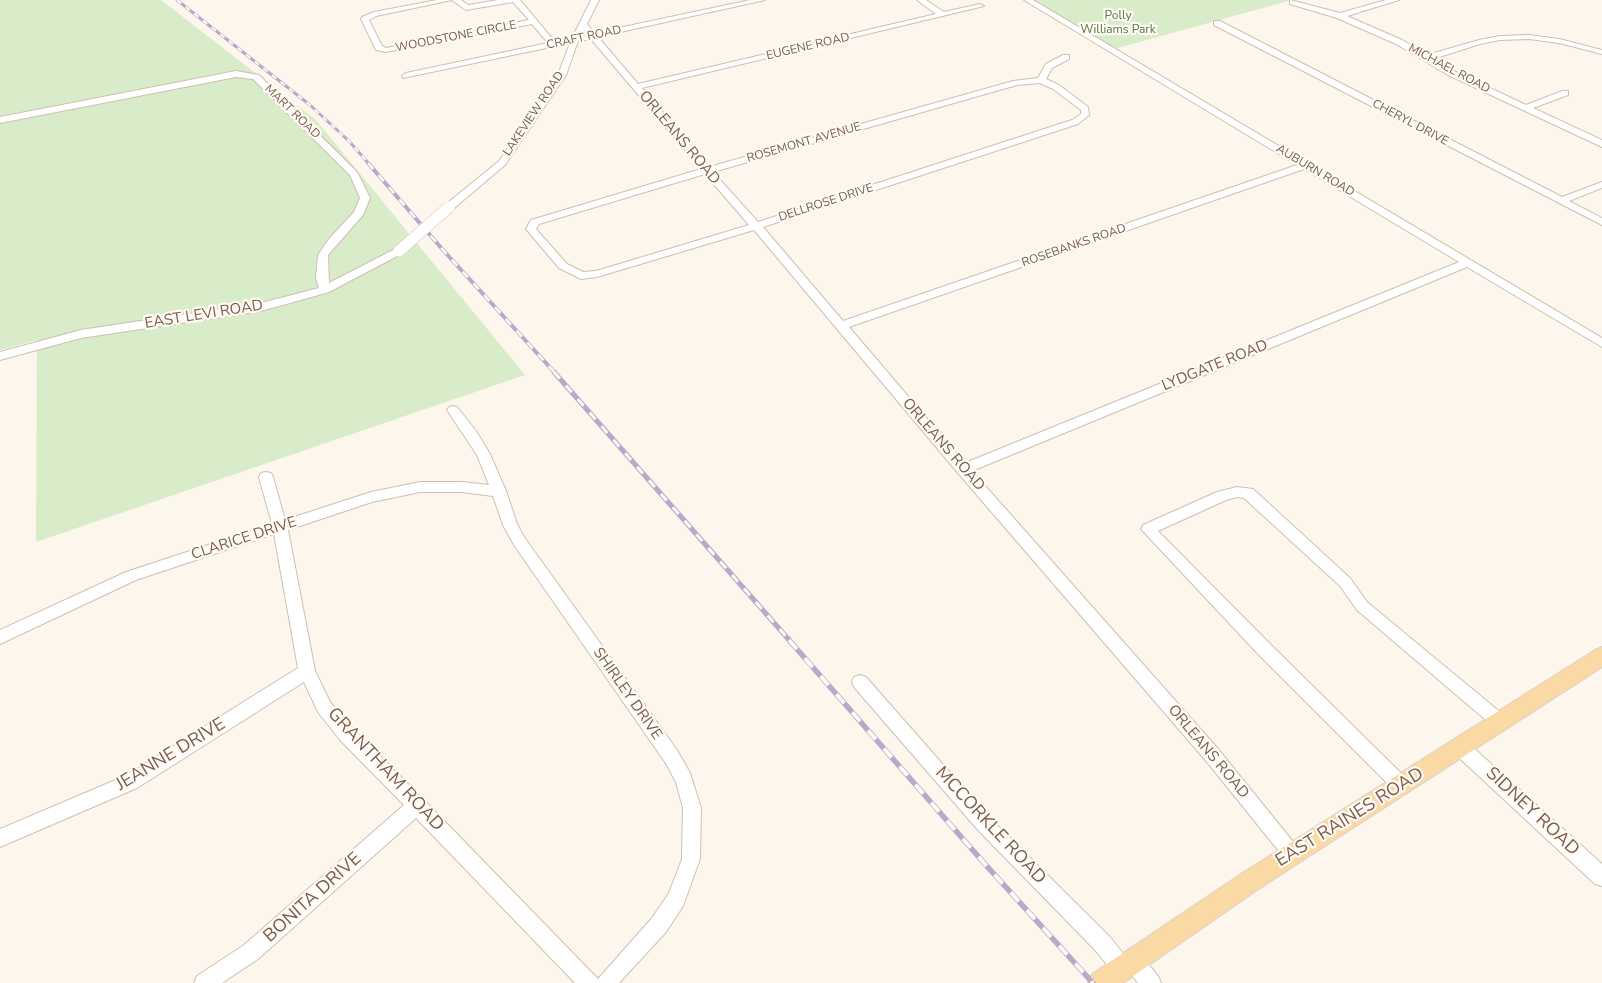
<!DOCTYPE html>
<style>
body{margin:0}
canvas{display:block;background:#fdf6ec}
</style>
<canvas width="1602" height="983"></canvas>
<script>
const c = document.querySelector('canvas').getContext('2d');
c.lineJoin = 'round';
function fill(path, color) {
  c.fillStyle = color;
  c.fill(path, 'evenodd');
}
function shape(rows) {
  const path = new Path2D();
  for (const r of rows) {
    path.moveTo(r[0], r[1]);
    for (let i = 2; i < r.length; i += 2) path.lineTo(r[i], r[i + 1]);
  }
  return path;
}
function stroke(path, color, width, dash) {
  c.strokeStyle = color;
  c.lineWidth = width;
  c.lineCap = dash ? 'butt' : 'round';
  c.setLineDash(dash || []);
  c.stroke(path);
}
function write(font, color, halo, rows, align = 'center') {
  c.font = font + ' "Nunito Sans",sans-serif';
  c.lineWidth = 4.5;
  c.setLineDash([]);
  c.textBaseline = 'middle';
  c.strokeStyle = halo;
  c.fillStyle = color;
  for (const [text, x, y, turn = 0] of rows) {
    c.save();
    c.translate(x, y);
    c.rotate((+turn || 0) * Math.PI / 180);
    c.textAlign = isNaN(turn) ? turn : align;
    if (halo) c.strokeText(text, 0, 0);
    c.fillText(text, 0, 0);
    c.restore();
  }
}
const green = shape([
 [0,0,161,0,316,120,525,375,36,542,37,340,0,350],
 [1034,0,1292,0,1114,49]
]);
const minor = shape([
 [437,0,461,0,468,5,498,0,520,0,555,42,572,38,591,0,599,0,587,24,595,33,750,0,765,0,598,37,638,84,936,14,917,0,926,0,944,12,980,4,984,6,642,88,709,167,1013,81,1038,78,1046,64,1063,55,1069,55,1069,59,1052,68,1046,79,1059,85,1088,107,1089,115,1078,124,763,227,843,321,1297,165,1024,0,1033,0,1602,338,1602,347,1467,267,972,471,1219,750,1298,848,1301,854,1298,860,1292,863,1286,860,1207,762,958,473,754,230,597,277,581,279,559,268,526,229,531,220,701,169,591,39,578,41,566,75,505,165,453,209,445,209,445,205,499,161,558,75,570,43,403,78,402,76,406,73,548,43,532,24,386,52,376,50,361,19,362,17,374,12,437,0],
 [452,0,466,10,513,2,529,20,386,48,382,46,369,20,376,16,452,0],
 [584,30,588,35,581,36,584,30],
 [1040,83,1053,89,1081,110,1081,114,1072,120,758,222,713,172,1017,85,1040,83],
 [1304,169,1459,262,965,463,849,327,1304,169],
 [705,174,749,225,596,271,583,272,567,264,536,229,539,224,705,174],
 [1290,0,1340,13,1386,0,1399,0,1347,16,1402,40,1427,55,1479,40,1500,36,1529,35,1559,39,1602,50,1602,54,1559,43,1529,39,1500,40,1480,44,1433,59,1454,71,1526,105,1562,91,1568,91,1568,95,1533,108,1602,140,1602,147,1448,75,1396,44,1337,18,1290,4,1290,0],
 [1214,21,1220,21,1562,197,1602,182,1602,188,1569,201,1602,218,1602,225,1214,25,1214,21],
 [236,71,259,75,357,172,370,198,363,215,328,255,329,283,395,249,403,249,404,251,403,253,329,292,308,298,261,311,81,338,0,360,0,352,81,330,261,303,319,288,316,278,318,255,329,239,354,212,360,198,350,175,253,79,236,77,0,123,0,117,236,71],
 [453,406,457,407,476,431,490,454,506,491,517,524,524,537,677,750,690,773,701,808,700,859,683,906,666,932,619,983,575,983,416,818,258,959,222,983,194,983,197,976,244,945,404,805,341,741,318,712,304,682,137,788,0,847,0,829,125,776,298,668,274,534,136,580,0,644,0,630,126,572,272,524,259,477,261,473,266,472,271,473,273,477,285,520,371,492,420,482,462,482,489,485,477,455,447,410,449,407,453,406],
 [420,492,462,492,493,496,503,525,514,545,665,762,676,782,683,808,682,859,669,893,652,918,598,979,423,799,353,729,330,702,315,671,288,530,372,502,420,492],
 [1237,487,1253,489,1350,578,1367,602,1506,717,1508,722,1506,727,1500,730,1494,727,1357,610,1340,586,1244,498,1237,497,1226,500,1158,531,1270,644,1407,779,1410,785,1407,791,1401,793,1395,791,1258,654,1141,529,1143,525,1217,492,1237,487],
 [860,675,866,677,989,817,1110,937,1125,956,1133,951,1140,954,1158,976,1161,983,1138,983,1130,973,1122,978,1115,975,1096,951,977,829,854,687,852,682,854,677,860,675],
 [1461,740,1467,742,1602,864,1602,886,1595,884,1455,754,1452,748,1455,742,1461,740]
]);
const major = shape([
 [1602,647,1602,667,1260,888,1123,983,1088,983,1092,974,1244,872,1595,650,1602,647]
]);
const railFar3 = shape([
 [177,0,310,105,349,141,369,164]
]);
const railFar2 = shape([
 [368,163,443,250,556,374]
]);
const railFar1 = shape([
 [554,372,790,641]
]);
const rail = shape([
 [789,640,984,863,1093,983]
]);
const minorBridge = shape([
 [399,251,449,207]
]);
const farParknames = [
 ["Polly",1118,16],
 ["Williams Park",1118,30]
];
const farStreetnames = [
 ["WOODSTONE CIRCLE",456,37,-11],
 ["CRAFT ROAD",584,38,-12],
 ["EUGENE ROAD",808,47,-13],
 ["MICHAEL ROAD",1449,69,28],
 ["MART ROAD",292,112,44],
 ["LAKEVIEW ROAD",534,114,-56],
 ["CHERYL DRIVE",1410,123,28],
 ["ROSEMONT AVENUE",804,143,-16],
 ["AUBURN ROAD",1315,171,31],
 ["DELLROSE DRIVE",826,203,-18],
 ["ROSEBANKS ROAD",1074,246,-19]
];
const streetNames = [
 ["ORLEANS ROAD",679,138,50],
 ["EAST LEVI ROAD",204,315,-9],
 ["LYDGATE ROAD",1215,366,-22],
 ["ORLEANS ROAD",943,445,49],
 ["CLARICE DRIVE",244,539,-18],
 ["SHIRLEY DRIVE",627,694,55],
 ["ORLEANS ROAD",1208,752,50]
];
const nearStreetnames = [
 ["JEANNE DRIVE",171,755,-31],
 ["GRANTHAM ROAD",385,770,47],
 ["SIDNEY ROAD",1532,812,43],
 ["EAST RAINES ROAD",1350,818,-32],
 ["MCCORKLE ROAD",990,826,47],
 ["BONITA DRIVE",313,898,-42]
];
fill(green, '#d8ecc9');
stroke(minor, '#d1beb0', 2);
stroke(major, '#dad1cd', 2);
fill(minor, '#fff');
fill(major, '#fbd9a5');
stroke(railFar3, '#b9a8c9', 3);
stroke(railFar2, '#b9a8c9', 4);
stroke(railFar1, '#b9a8c9', 5);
stroke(rail, '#b9a8c9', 5.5);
stroke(railFar3, '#fffaf3', 2, [5.5]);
stroke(railFar2, '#fffaf3', 2.5, [8]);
stroke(railFar1, '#fffaf3', 3, [9]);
stroke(rail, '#fffaf3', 4, [12]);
stroke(minorBridge, '#d1beb0', 12, []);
stroke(minorBridge, '#fff', 11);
write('12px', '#537a41', '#fffaf3', farParknames);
write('12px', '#7a5c4d', '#fffaf3', farStreetnames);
write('15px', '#7a5c4d', '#fffaf3', streetNames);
write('18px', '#7a5c4d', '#fffaf3', nearStreetnames);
</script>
